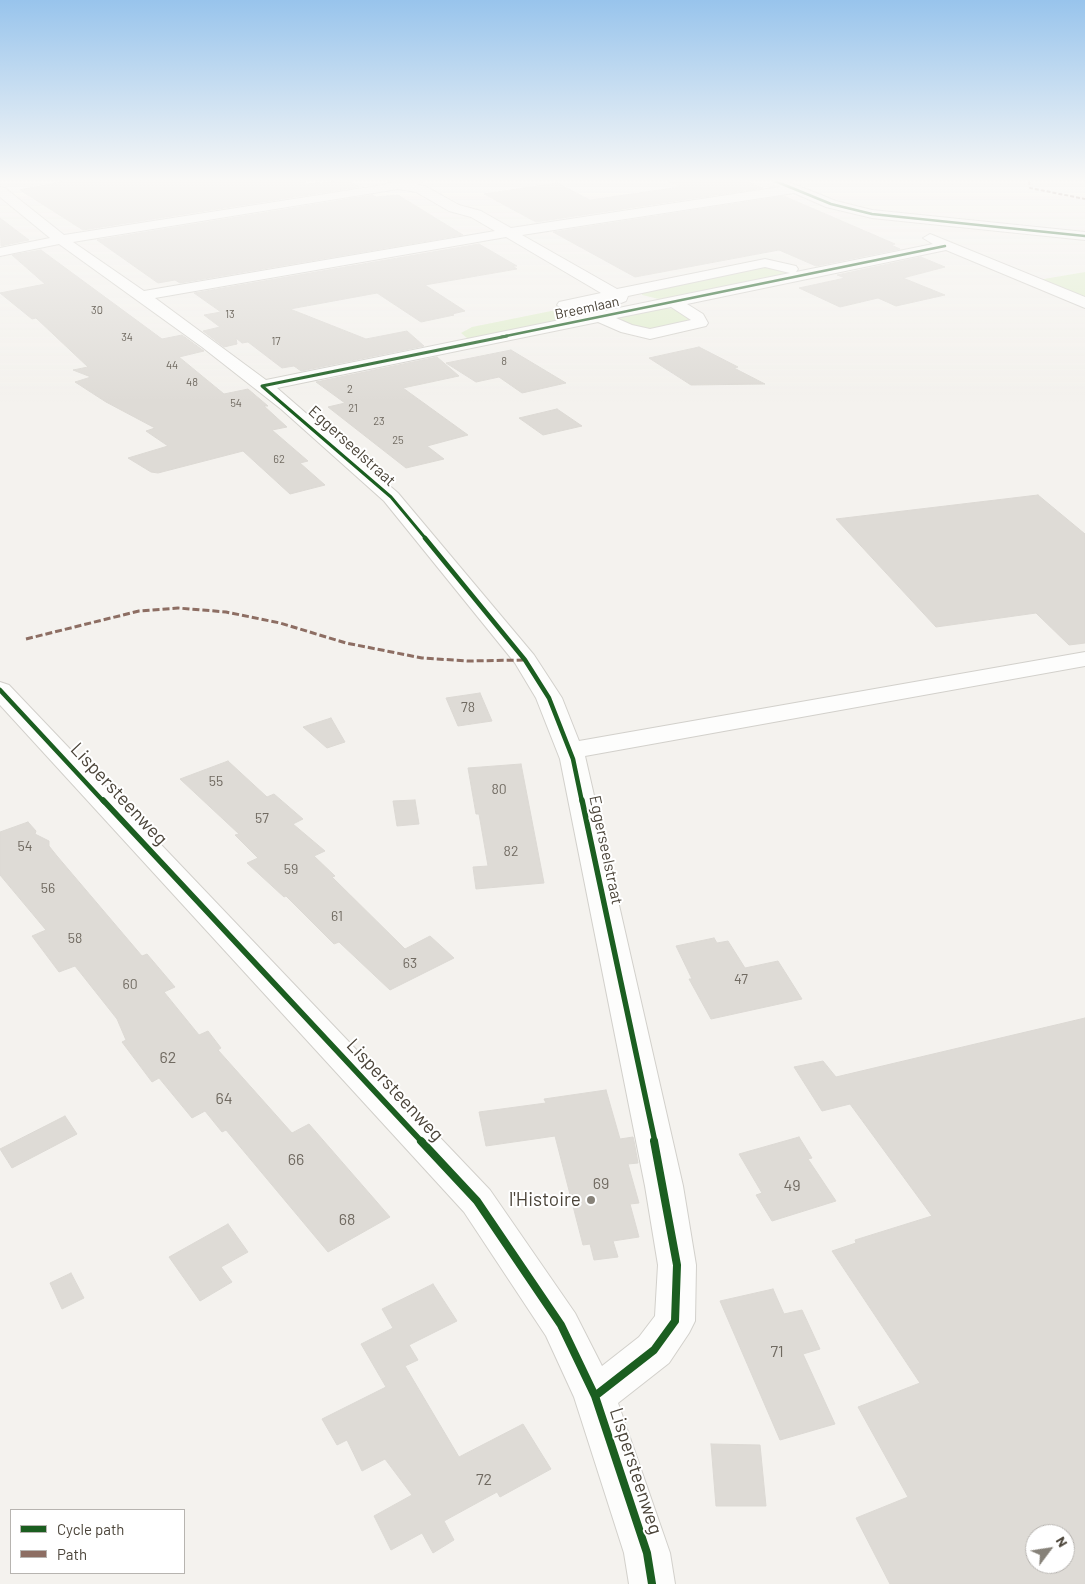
<!DOCTYPE html>
<style>
body{margin:0}
#map{position:relative;width:1085px;height:1584px;overflow:hidden;background:#f4f2ee;font-family:Barlow,sans-serif}
canvas{display:block}
.legend{position:absolute;left:10px;top:1509px;width:175px;height:65px;box-sizing:border-box;background:#fff;border:1px solid #b7b4b0;margin:0;padding:6px 9px;list-style:none;font-size:15px;color:#4b4439}
.legend li{display:flex;align-items:center;gap:10px;height:25px}
.legend b{width:25px;border:1px solid #b7b4b0}
.north{position:absolute;left:1025px;top:1524px;width:50px;height:50px;box-sizing:border-box;background:#fff;border:1px solid #b7b4b0;border-radius:50%;rotate:59deg;font-size:14px;font-weight:700;line-height:20px;text-align:center;color:#4b4439}
.north::after{content:'';display:block;margin:auto;width:18px;height:22px;background:#868178;clip-path:polygon(50% 0,100% 100%,50% 72%,0 100%)}
</style>
<div id="map">
<canvas width="1085" height="1584"></canvas>
<ul class="legend">
<li><b style="height:6px;background:#1b5e20"></b>Cycle path</li>
<li><b style="height:6px;background:#8d6e63"></b>Path</li>
</ul>
<div class="north">N</div>
</div>
<script>
const c = document.querySelector('canvas').getContext('2d');
c.lineJoin = 'round';
function fill(path, color) {
  c.fillStyle = color;
  c.fill(path, 'evenodd');
}
function shape(rows) {
  const path = new Path2D();
  for (const r of rows) {
    path.moveTo(r[0], r[1]);
    for (let i = 2; i < r.length; i += 2) path.lineTo(r[i], r[i + 1]);
  }
  return path;
}
function stroke(path, color, width, dash) {
  c.strokeStyle = color;
  c.lineWidth = width;
  c.lineCap = dash ? 'butt' : 'round';
  c.setLineDash(dash || []);
  c.stroke(path);
}
function write(font, color, halo, rows, align = 'center') {
  c.font = font + ' Barlow,sans-serif';
  c.lineWidth = 4;
  c.setLineDash([]);
  c.textBaseline = 'middle';
  c.strokeStyle = halo;
  c.fillStyle = color;
  for (const [text, x, y, turn = 0] of rows) {
    c.save();
    c.translate(x, y);
    c.rotate((+turn || 0) * Math.PI / 180);
    c.textAlign = isNaN(turn) ? turn : align;
    if (halo) c.strokeText(text, 0, 0);
    c.fillText(text, 0, 0);
    c.restore();
  }
}
const green = shape([
 [764,266,787,273,663,300,642,295,642,292],
 [1085,272,1085,299,1038,280],
 [597,302,608,306,608,310,584,317,569,308],
 [661,308,676,309,686,314,689,319,685,325,652,331,637,330,619,319,626,315],
 [561,309,576,318,475,339,467,338,461,333,472,327]
]);
const building = shape([
 [66,181,305,181,305,184,349,181,359,187,83,230,20,190,66,181],
 [668,181,745,181,763,188,536,222,484,194,557,183,590,200,680,187,668,181],
 [372,195,376,197,398,195,463,235,180,283,175,280,158,283,97,240,372,195],
 [784,196,895,244,891,245,900,249,816,266,779,250,635,277,553,232,784,196],
 [0,218,29,240,1,246,0,218],
 [479,244,517,266,513,266,517,269,425,285,465,311,452,314,454,315,421,322,377,293,290,309,366,339,407,331,424,346,301,371,294,366,282,368,248,342,242,343,236,338,237,344,224,347,203,331,220,327,204,315,221,312,194,293,479,244],
 [41,250,162,339,182,335,204,351,179,357,224,394,248,389,268,406,264,406,287,427,272,430,308,461,300,463,325,485,290,494,243,451,158,473,151,472,128,458,168,446,146,431,155,428,106,402,75,382,91,377,73,370,88,367,36,318,32,319,0,293,45,284,12,255,41,250],
 [921,257,945,267,903,278,945,295,896,306,878,298,840,307,799,288,845,278,837,275,921,257],
 [699,347,738,367,734,368,765,384,691,385,649,358,699,347],
 [511,350,566,383,522,393,499,377,476,382,446,363,511,350],
 [437,357,459,376,403,388,468,435,427,446,444,459,406,468,328,407,345,403,316,382,437,357],
 [557,409,582,426,543,435,519,418,557,409],
 [1038,495,1085,534,1085,643,1069,645,1036,613,936,627,836,519,1038,495],
 [480,693,492,721,458,726,446,698,480,693],
 [331,718,345,742,327,748,303,727,331,718],
 [228,761,267,797,274,794,303,819,293,824,325,851,314,856,335,876,332,877,405,949,430,936,454,958,390,990,339,942,334,944,286,896,284,897,247,863,258,858,235,835,239,834,180,779,228,761],
 [521,764,544,883,476,889,473,867,488,866,479,814,476,814,468,768,521,764],
 [415,800,419,824,397,826,393,801,415,800],
 [28,822,36,831,35,834,49,841,49,846,57,856,142,956,147,954,175,987,164,992,199,1035,208,1031,221,1048,218,1050,292,1133,309,1124,390,1217,328,1252,226,1130,222,1132,205,1111,192,1118,159,1078,152,1082,122,1042,126,1040,117,1019,75,966,59,972,32,936,46,930,0,875,0,832,28,822],
 [714,938,717,943,728,941,745,968,778,961,802,999,711,1019,689,979,692,979,676,946,714,938],
 [1085,1018,1085,1584,890,1584,856,1518,908,1497,858,1407,920,1383,832,1251,856,1243,855,1240,932,1216,850,1104,822,1111,794,1067,823,1061,836,1077,1085,1018],
 [1035,1534,1065,1534,1065,1564,1035,1564,1035,1534],
 [606,1090,620,1139,633,1137,634,1141,638,1163,628,1164,639,1203,630,1204,639,1237,613,1241,618,1257,594,1260,590,1244,583,1245,555,1136,486,1146,479,1112,546,1103,544,1099,606,1090],
 [65,1116,77,1134,12,1168,0,1149,65,1116],
 [799,1137,812,1158,808,1159,836,1201,772,1221,756,1195,762,1193,739,1154,799,1137],
 [228,1224,248,1252,221,1267,232,1282,200,1301,169,1257,228,1224],
 [71,1273,84,1298,62,1309,50,1283,71,1273],
 [433,1284,457,1321,409,1345,418,1360,405,1366,459,1457,523,1424,551,1469,500,1497,497,1492,444,1521,454,1540,433,1553,422,1533,391,1550,374,1516,412,1495,385,1459,362,1471,347,1440,337,1445,322,1419,386,1387,361,1344,393,1328,382,1309,433,1284],
 [773,1289,784,1314,802,1310,820,1349,803,1354,835,1424,780,1440,720,1301,773,1289],
 [711,1444,760,1445,766,1506,716,1506,711,1444]
]);
const minor = shape([
 [396,181,423,181,417,185,425,186,459,205,481,211,511,228,780,187,774,185,773,181,786,181,836,201,872,210,1085,232,1085,240,872,218,826,207,794,193,522,235,617,289,765,259,796,266,798,269,796,272,933,244,923,238,930,234,1085,297,1085,308,946,250,687,304,703,314,708,323,706,326,650,339,621,332,598,322,277,388,398,493,534,655,562,698,579,741,1085,652,1085,666,585,756,683,1186,696,1265,695,1321,689,1333,669,1363,618,1403,670,1553,675,1584,629,1584,624,1553,574,1397,546,1336,464,1212,0,705,0,682,9,685,490,1190,575,1313,602,1366,639,1337,655,1316,658,1265,645,1186,560,759,536,698,515,663,384,501,281,409,202,347,59,244,0,256,0,248,50,238,0,197,0,187,5,188,64,235,383,185,396,181],
 [398,189,416,192,449,211,471,217,495,231,144,291,73,242,398,189],
 [506,237,601,293,559,302,557,305,565,310,613,300,621,303,626,301,628,296,765,267,790,273,266,380,155,298,506,237],
 [671,307,691,320,650,329,632,325,616,318,671,307]
]);
const quietFar1 = shape([
 [1029,181,1030,188,1085,199]
]);
const quiet = shape([
 [26,639,139,611,178,608,226,612,280,623,346,643,422,658,468,661,525,660]
]);
const cyclewayFar4 = shape([
 [775,181,831,204,872,214,1085,236],
 [501,337,945,246]
]);
const cyclewayFar3 = shape([
 [262,386,391,497,426,539],
 [262,386,507,336]
]);
const cyclewayFar2 = shape([
 [425,538,525,660,549,698,573,759,582,802],
 [0,690,104,802]
]);
const cyclewayFar1 = shape([
 [103,800,422,1142],
 [582,800,655,1142]
]);
const cycleway = shape([
 [421,1141,477,1201,561,1325,595,1396,647,1553,652,1584],
 [595,1396,654,1350,675,1321,677,1265,654,1141]
]);
const markers = [
 [591,1200,5,"#868178"]
];
const farNumbernames = [
 ["30",97,310],
 ["13",230,314],
 ["34",127,337],
 ["17",276,341],
 ["8",504,361],
 ["44",172,365],
 ["48",192,382],
 ["2",350,389],
 ["54",236,403],
 ["21",353,408],
 ["23",379,421],
 ["25",398,440],
 ["62",279,459]
];
const farStreetnames = [
 ["Breemlaan",587,308,-12]
];
const numberNames = [
 ["78",468,707],
 ["55",216,781],
 ["80",499,789],
 ["57",262,818],
 ["54",25,846],
 ["82",511,851],
 ["59",291,869],
 ["56",48,888],
 ["61",337,916],
 ["58",75,938],
 ["63",410,963],
 ["47",741,979],
 ["60",130,984]
];
const streetNames = [
 ["Eggerseelstraat",352,446,42],
 ["Eggerseelstraat",606,850,78]
];
const nearNumbernames = [
 ["62",168,1058],
 ["64",224,1099],
 ["66",296,1160],
 ["69",601,1184],
 ["49",792,1186],
 ["68",347,1220],
 ["71",777,1352],
 ["72",484,1480]
];
const nearStreetnames = [
 ["Lispersteenweg",119,794,47],
 ["Lispersteenweg",395,1090,47],
 ["Lispersteenweg",636,1471,72]
];
const nearPoinames = [
 ["l'Histoire",581,1200]
];
fill(green, '#e1eecf');
fill(building, '#dedbd6');
stroke(building, '#dcd9d4', 1);
stroke(minor, '#d2d0cb', 2);
fill(minor, '#fdfdfc');
stroke(quietFar1, '#8d6e63', 2, [4, 2]);
stroke(quiet, '#8d6e63', 3, [7, 3]);
stroke(cyclewayFar4, '#1b5e20', 2.5);
stroke(cyclewayFar3, '#1b5e20', 3);
stroke(cyclewayFar2, '#1b5e20', 4.5);
stroke(cyclewayFar1, '#1b5e20', 5.5);
stroke(cycleway, '#1b5e20', 8);
const sky = c.createLinearGradient(0, 0, 0, 402);
sky.addColorStop(0, '#98c4ec');
sky.addColorStop(0.45, '#faf9f7');
sky.addColorStop(1, '#faf9f700');
c.fillStyle = sky;
c.fillRect(0, 0, 1085, 402);
for (const [x, y, r, color] of markers) {
  const dot = new Path2D();
  dot.arc(x, y, r, 0, 2 * Math.PI);
  c.fillStyle = color;
  c.fill(dot);
  stroke(dot, '#fff', 2);
}
write('11px', '#706a61', null, farNumbernames);
write('14px', '#4b4439', '#fff', farStreetnames);
write('14px', '#706a61', null, numberNames);
write('16px', '#4b4439', '#fff', streetNames);
write('16px', '#706a61', null, nearNumbernames);
write('19px', '#4b4439', '#fff', nearStreetnames);
write('19px', '#4b4439', '#fff', nearPoinames, 'right');
</script>
